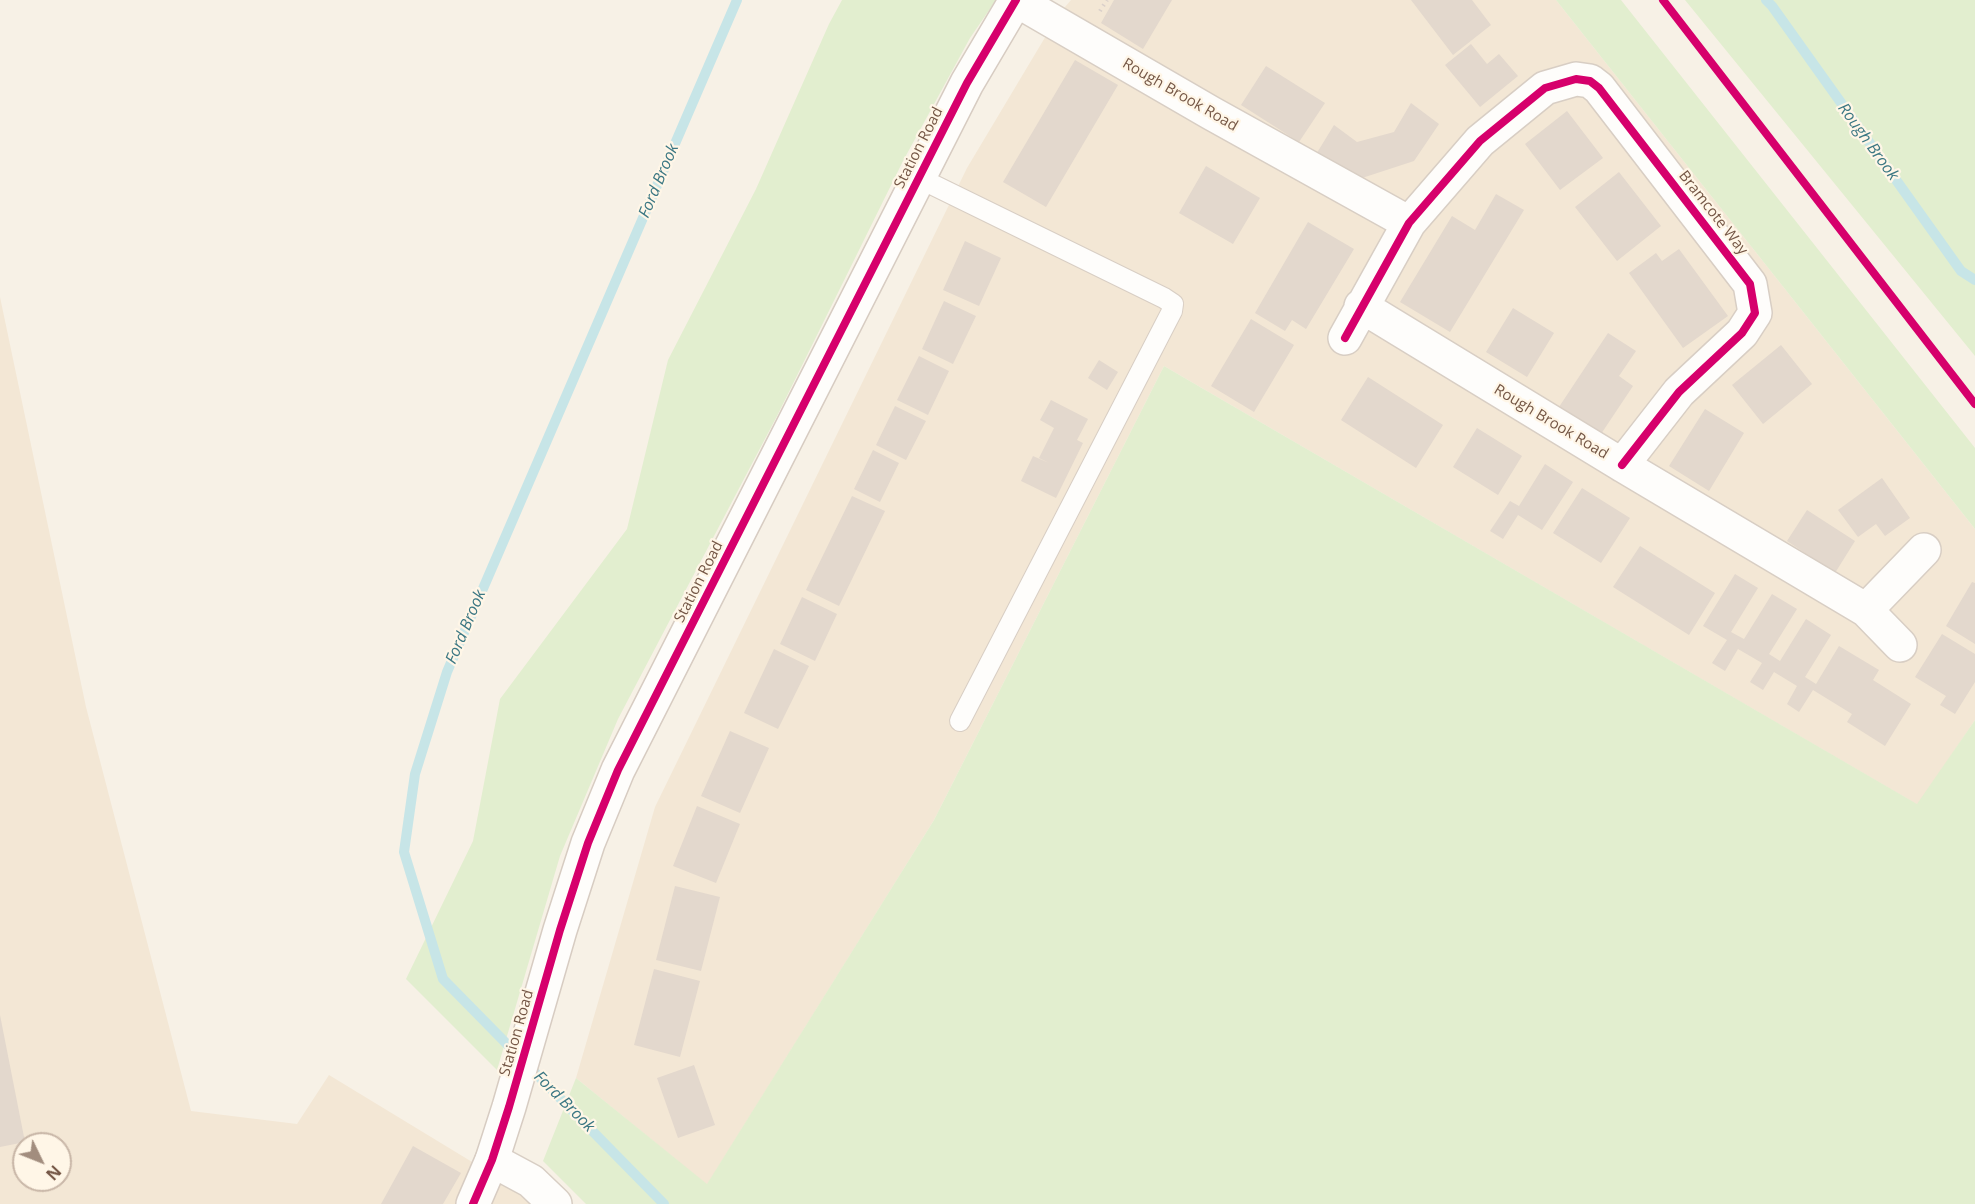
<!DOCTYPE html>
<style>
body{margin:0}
#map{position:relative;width:1975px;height:1204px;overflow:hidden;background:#f7f1e6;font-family:"Open Sans",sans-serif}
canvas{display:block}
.north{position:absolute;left:12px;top:1132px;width:60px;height:60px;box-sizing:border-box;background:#fff6e7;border:2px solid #c8b6a7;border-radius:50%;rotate:133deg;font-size:16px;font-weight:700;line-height:24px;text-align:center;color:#755746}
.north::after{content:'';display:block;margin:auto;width:21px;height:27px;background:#a28d7e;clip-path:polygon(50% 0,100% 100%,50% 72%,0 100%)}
</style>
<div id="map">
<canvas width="1975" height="1204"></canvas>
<div class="north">N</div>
</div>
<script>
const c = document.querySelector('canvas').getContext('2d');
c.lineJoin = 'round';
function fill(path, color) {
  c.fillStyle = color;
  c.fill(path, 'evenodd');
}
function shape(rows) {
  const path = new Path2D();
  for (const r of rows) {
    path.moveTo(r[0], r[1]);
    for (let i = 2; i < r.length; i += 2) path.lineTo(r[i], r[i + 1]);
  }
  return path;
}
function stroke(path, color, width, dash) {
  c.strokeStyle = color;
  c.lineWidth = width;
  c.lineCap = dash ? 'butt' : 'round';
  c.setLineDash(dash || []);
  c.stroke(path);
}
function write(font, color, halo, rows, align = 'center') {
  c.font = font + ' "Open Sans",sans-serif';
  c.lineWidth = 4.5;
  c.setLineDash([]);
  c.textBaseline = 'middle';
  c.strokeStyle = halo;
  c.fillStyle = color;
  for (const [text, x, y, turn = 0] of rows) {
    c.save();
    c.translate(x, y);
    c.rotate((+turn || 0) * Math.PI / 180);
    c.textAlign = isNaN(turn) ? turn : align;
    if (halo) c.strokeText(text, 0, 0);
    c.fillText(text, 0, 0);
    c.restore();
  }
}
const residential = shape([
 [1071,0,1556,0,1975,529,1975,720,1918,805,1164,366,934,820,707,1185,576,1078,655,807,967,168,1059,14],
 [0,297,86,707,191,1111,297,1124,329,1075,510,1185,530,1204,0,1204],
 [24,1144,60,1144,60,1180,24,1180]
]);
const green = shape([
 [842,0,996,0,970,38,903,161,777,416,618,719,560,856,497,1070,406,979,473,841,500,699,627,529,668,360,756,189,829,24],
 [1556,0,1621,0,1975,448,1975,529],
 [1685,0,1975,0,1975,356],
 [1164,366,1917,804,1975,720,1975,1204,586,1204,543,1161,576,1078,707,1184,934,820]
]);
const stream = shape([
 [1766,0,1772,6,1961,271,1975,280],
 [664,1204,443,979,404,852,415,774,447,672,737,0]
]);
const building = shape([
 [1114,0,1172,0,1143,49,1101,23],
 [1411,0,1472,0,1491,25,1453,55],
 [1471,44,1487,64,1499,54,1518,76,1480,107,1445,65],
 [1075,60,1118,85,1046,207,1003,182],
 [1266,66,1325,103,1299,142,1241,105],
 [1411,103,1439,124,1414,161,1359,179,1315,156,1334,125,1357,142,1394,132],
 [1567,111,1603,158,1560,190,1525,144],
 [1206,166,1260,198,1233,244,1179,213],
 [1619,172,1661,226,1617,261,1575,207],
 [1496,194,1524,210,1450,332,1400,302,1452,216,1475,230],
 [1308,222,1354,249,1306,329,1292,320,1285,331,1255,313],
 [965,241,1001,258,979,306,943,290],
 [1679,249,1728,316,1683,348,1629,273,1656,253,1662,261],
 [944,301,976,316,953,364,922,349],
 [1513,308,1554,333,1527,377,1486,352],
 [1251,319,1294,345,1254,412,1211,386],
 [1608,333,1636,351,1619,376,1633,386,1601,434,1559,407],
 [1781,345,1812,384,1763,424,1732,385],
 [919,356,949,371,928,415,897,400],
 [1099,360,1118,372,1107,390,1088,378],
 [1368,377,1443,425,1416,468,1341,420],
 [1051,400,1088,419,1077,440,1083,443,1056,498,1021,481,1033,456,1049,463,1039,458,1054,428,1040,420],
 [895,406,926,421,906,460,876,445],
 [1705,409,1744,433,1709,491,1669,466],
 [1477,428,1522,456,1498,495,1453,467],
 [873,450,899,463,880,502,854,489],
 [1545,464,1573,482,1542,530,1518,515,1503,539,1490,531,1510,501,1519,506],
 [1882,478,1910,518,1885,536,1876,524,1858,537,1838,510],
 [1582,488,1630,518,1601,563,1553,533],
 [852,496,885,511,839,606,806,590],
 [1807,510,1855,541,1835,573,1787,541],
 [1640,546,1715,593,1689,635,1613,587],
 [1735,574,1758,588,1731,632,1744,639,1772,594,1797,609,1769,654,1780,661,1806,619,1831,635,1805,677,1816,684,1839,646,1879,670,1873,680,1911,704,1885,746,1847,722,1852,714,1813,690,1799,712,1787,704,1797,686,1774,672,1763,690,1750,682,1762,663,1738,649,1725,671,1712,663,1727,640,1703,626],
 [1972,582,1975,583,1975,644,1946,626],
 [802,597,837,614,815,661,780,644],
 [1942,634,1975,654,1975,682,1955,714,1940,705,1946,696,1915,677],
 [774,649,809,666,778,729,744,713],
 [730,731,769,748,740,813,701,796],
 [697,806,740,824,716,883,673,866],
 [675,886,720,897,701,971,656,960],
 [654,969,700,981,680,1057,634,1045],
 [0,1015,25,1142,0,1147],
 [694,1065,715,1125,678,1138,657,1078],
 [413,1146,461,1173,443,1204,381,1204]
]);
const path = shape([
 [1100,11,1107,0]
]);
const lane = shape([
 [919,178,1164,298,1173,304,1172,311,960,721]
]);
const street = shape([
 [1016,0,1211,113,1409,223],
 [1361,306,1622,465,1866,610,1900,645],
 [1345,338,1409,223,1480,141,1545,88,1576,79,1590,81,1599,88,1750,284,1755,313,1742,333,1679,392,1622,465],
 [1866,610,1924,550],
 [492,1160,531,1181,555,1204]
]);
const secondary = shape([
 [473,1204,492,1160,509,1107,560,930,588,843,618,770,967,83,1016,0]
]);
const cycleway = shape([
 [1663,0,1975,404],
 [1345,338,1409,223,1480,141,1545,88,1576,79,1590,81,1599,88,1750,284,1755,313,1742,333,1679,392,1622,465],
 [473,1204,492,1160,509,1107,560,930,588,843,618,770,967,83,1016,0]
]);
const streetNames = [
 ["Rough Brook Road",1180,95,30],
 ["Station Road",919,148,-63],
 ["Bramcote Way",1713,213,52],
 ["Rough Brook Road",1551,422,31],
 ["Station Road",699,582,-63],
 ["Station Road",517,1033,-74]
];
const waterNames = [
 ["Rough Brook",1868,142,54],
 ["Ford Brook",659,181,-67],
 ["Ford Brook",466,627,-67],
 ["Ford Brook",564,1102,45]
];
fill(residential, '#f3e7d5');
fill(green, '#e2eecf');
stroke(stream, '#c7e5e7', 10);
fill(building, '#e3d8cd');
stroke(lane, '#d8cec4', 22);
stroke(street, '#d8cec4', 36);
stroke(secondary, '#d7ccc2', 36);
stroke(path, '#dad0ca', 4, [1.5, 4.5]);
stroke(lane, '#fefdfb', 20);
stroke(street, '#fefdfb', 33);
stroke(secondary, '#fefdfb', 33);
stroke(cycleway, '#d6006c', 8);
write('15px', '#755746', '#fff6e7', streetNames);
write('italic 16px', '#3b7783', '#fff6e7', waterNames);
</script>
